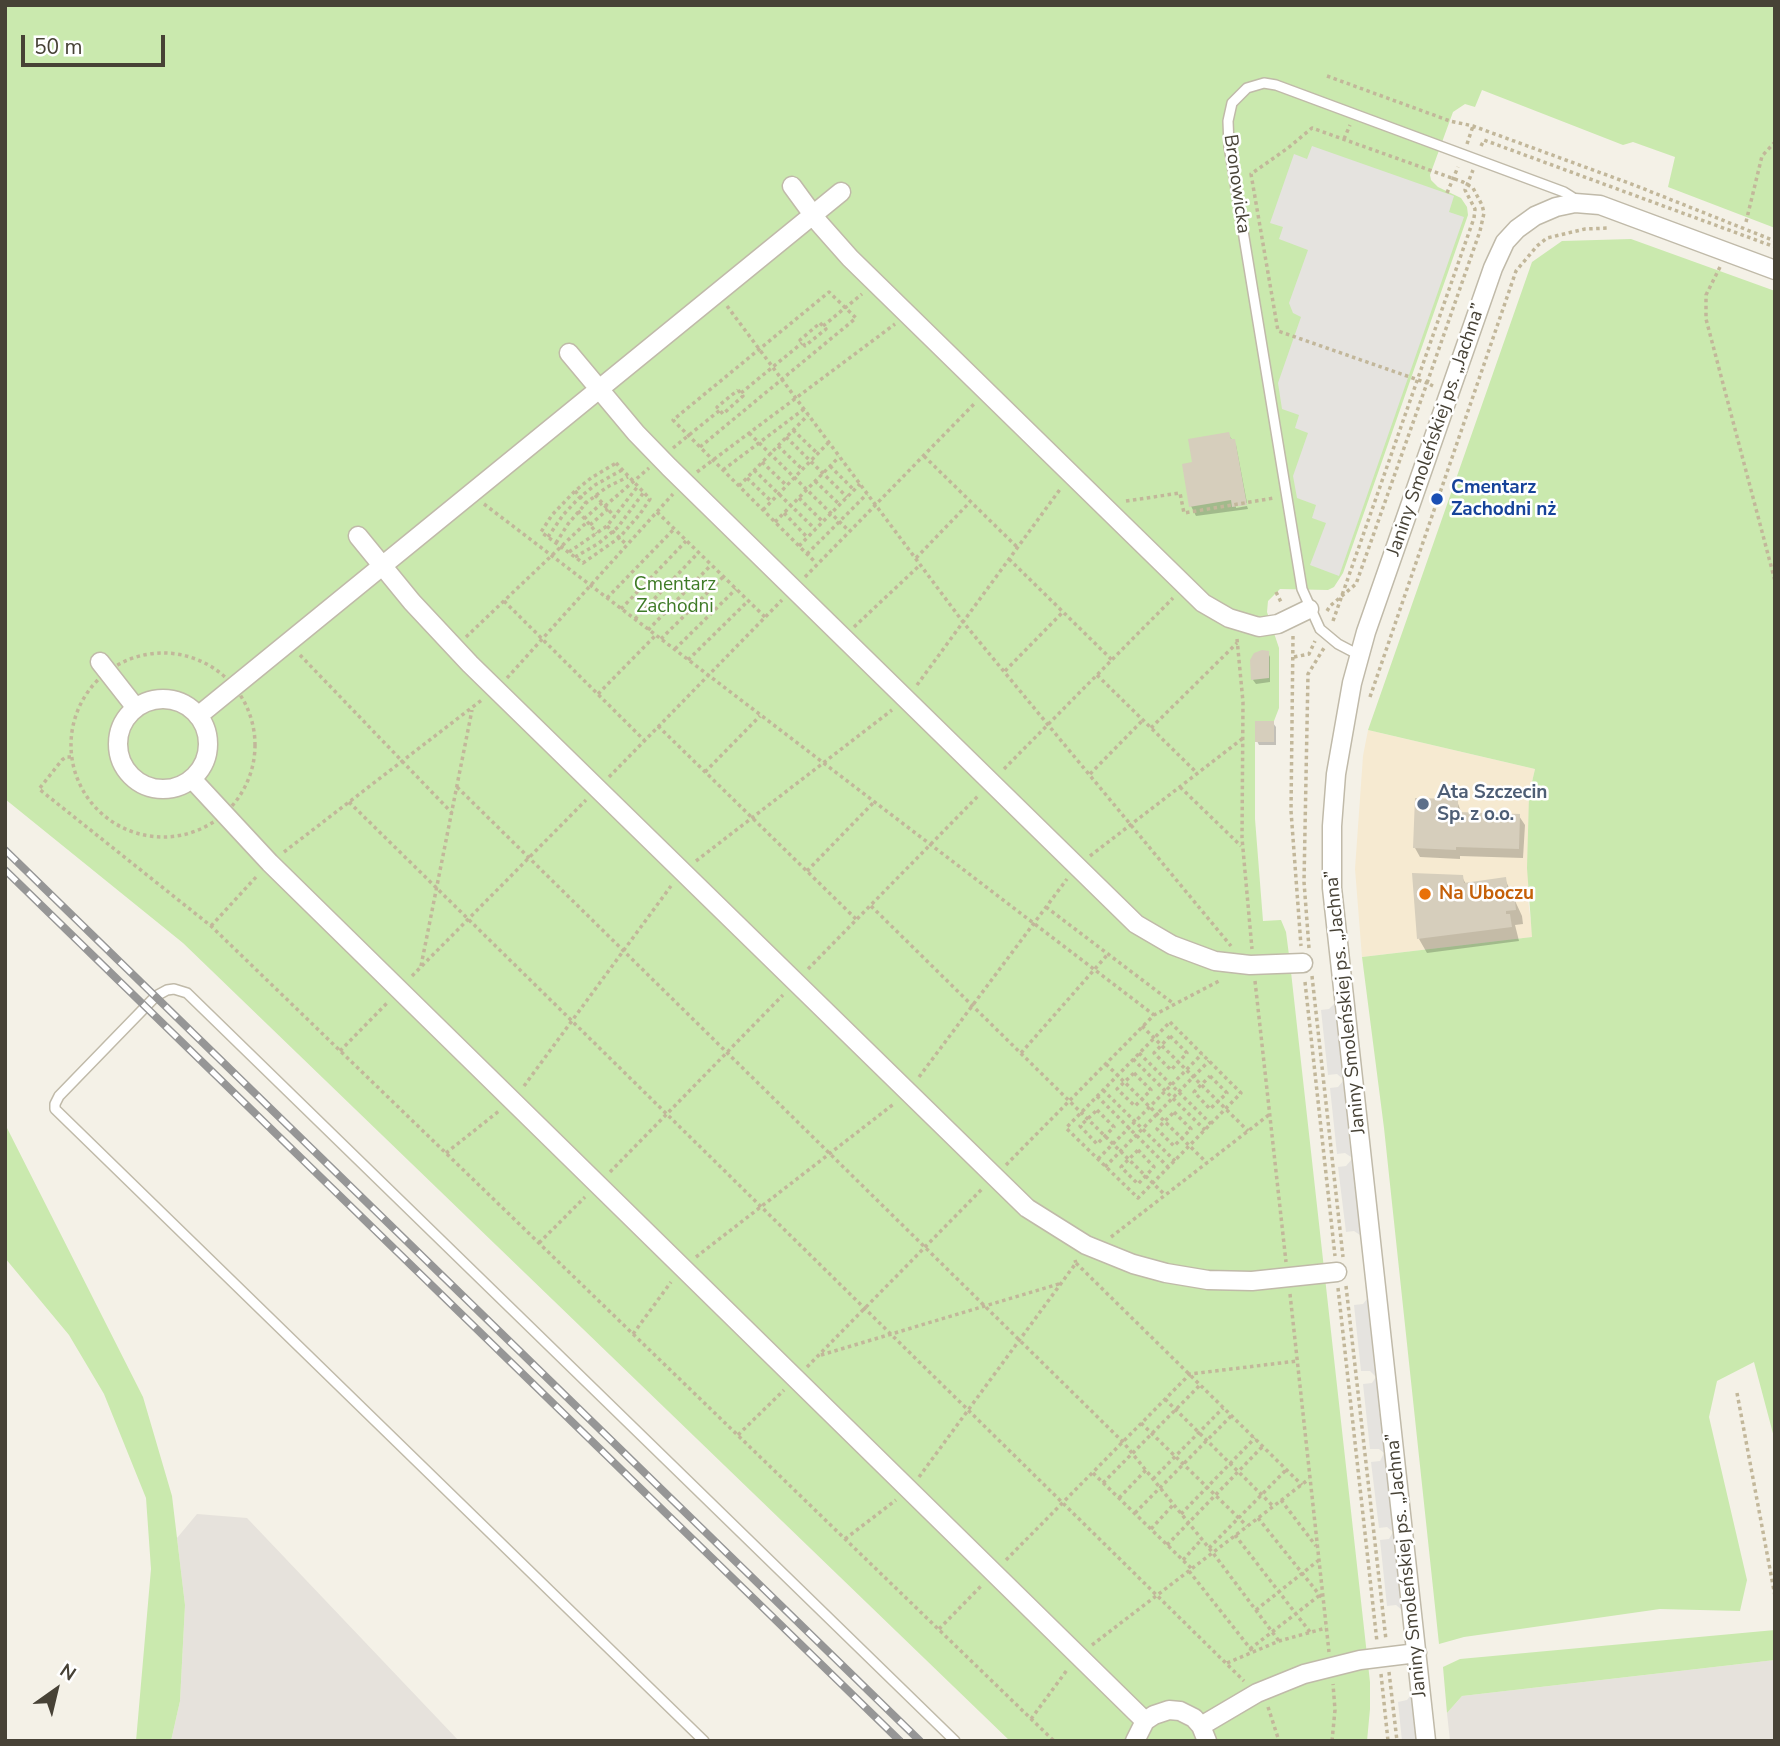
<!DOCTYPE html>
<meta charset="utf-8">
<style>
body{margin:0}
#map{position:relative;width:1780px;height:1746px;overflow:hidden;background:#f4f1e7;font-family:"Nunito Sans",sans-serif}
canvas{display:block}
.frame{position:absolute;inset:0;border:7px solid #474236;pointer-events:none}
.north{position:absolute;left:21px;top:1655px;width:70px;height:70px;-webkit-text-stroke:5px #fff;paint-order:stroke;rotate:34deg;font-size:19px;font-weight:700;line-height:28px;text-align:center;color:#474236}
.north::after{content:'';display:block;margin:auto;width:24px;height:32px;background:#474236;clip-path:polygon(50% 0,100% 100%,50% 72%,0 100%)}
.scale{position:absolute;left:21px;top:35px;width:144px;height:32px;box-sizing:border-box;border:4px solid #474236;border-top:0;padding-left:9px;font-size:21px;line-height:24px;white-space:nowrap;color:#474236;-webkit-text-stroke:5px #fff;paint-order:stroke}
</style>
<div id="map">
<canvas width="1780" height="1746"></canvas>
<div class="frame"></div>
<div class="north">N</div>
<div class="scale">50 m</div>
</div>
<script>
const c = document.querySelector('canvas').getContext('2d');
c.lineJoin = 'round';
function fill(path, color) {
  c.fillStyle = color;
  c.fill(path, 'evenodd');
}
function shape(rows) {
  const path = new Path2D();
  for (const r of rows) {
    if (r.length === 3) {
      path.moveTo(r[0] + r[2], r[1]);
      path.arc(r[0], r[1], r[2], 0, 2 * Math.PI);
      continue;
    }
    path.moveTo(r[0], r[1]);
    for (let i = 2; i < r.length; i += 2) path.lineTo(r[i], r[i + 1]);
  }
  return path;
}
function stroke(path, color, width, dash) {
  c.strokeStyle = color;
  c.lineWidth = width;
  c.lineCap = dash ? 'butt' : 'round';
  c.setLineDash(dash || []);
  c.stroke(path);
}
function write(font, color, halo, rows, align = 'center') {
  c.font = font + ' "Nunito Sans",sans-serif';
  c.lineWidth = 5;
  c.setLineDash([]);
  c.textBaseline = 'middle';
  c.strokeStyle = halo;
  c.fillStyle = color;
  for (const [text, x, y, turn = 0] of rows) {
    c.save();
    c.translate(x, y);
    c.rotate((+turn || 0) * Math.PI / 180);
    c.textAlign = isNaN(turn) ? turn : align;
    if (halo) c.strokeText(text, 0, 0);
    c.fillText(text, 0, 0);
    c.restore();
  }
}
const commercial = shape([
 [1368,730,1535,769,1529,795,1528,900,1533,937,1362,957,1355,869,1363,756]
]);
const industrial = shape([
 [197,1514,247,1518,459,1741,171,1741,180,1701,185,1605,177,1538],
 [1775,1660,1775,1741,1450,1741,1447,1713,1462,1696]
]);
const green = shape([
 [5,5,1775,5,1775,228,1668,187,1675,157,1633,142,1623,145,1482,90,1475,107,1465,104,1453,112,1430,175,1431,180,1438,187,1461,198,1467,207,1468,215,1343,573,1334,587,1328,590,1280,589,1268,601,1267,612,1279,648,1279,708,1274,721,1255,722,1255,819,1263,921,1281,920,1286,932,1290,963,1370,1682,1370,1709,1367,1741,1010,1741,183,943,5,799],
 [1631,239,1775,291,1775,1441,1754,1362,1717,1381,1709,1417,1747,1580,1740,1611,1660,1609,1464,1637,1439,1644,1384,1128,1362,957,1532,937,1527,868,1529,795,1535,769,1368,730,1532,262,1562,241],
 [5,1124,143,1397,172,1496,185,1605,180,1701,171,1741,136,1741,151,1569,146,1498,104,1394,69,1335,5,1258],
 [1775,1630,1775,1660,1462,1696,1447,1713,1443,1667,1460,1659]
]);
const parking = shape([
 [1312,146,1454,196,1449,212,1464,217,1339,576,1310,565,1326,523,1312,518,1316,505,1297,498,1293,476,1308,433,1295,428,1299,415,1282,409,1278,383,1301,317,1293,313,1289,303,1308,250,1279,239,1283,227,1270,223,1294,154,1307,159],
 [1334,1004,1343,1079,1337,1074,1328,1075,1321,1010,1329,1009],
 [1343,1081,1351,1157,1345,1153,1337,1154,1330,1088,1338,1087],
 [1352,1159,1360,1235,1354,1231,1346,1232,1338,1167,1346,1166],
 [1367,1299,1402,1610,1396,1605,1387,1606,1380,1540,1389,1539,1393,1532,1387,1527,1379,1528,1371,1462,1380,1461,1384,1453,1379,1449,1370,1449,1363,1384,1372,1383,1376,1377,1370,1371,1361,1371,1354,1305,1363,1304],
 [1411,1695,1416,1741,1402,1741,1398,1702,1407,1700]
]);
const shadow = shape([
 [1228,434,1236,445,1247,503,1236,505,1236,508,1247,506,1248,509,1196,516,1191,506,1194,463],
 [1268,653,1270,657,1270,682,1256,684,1253,680],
 [1273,723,1276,727,1276,745,1259,745,1257,741],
 [1457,801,1462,814,1519,816,1525,825,1523,858,1460,856,1460,859,1420,857,1415,848],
 [1462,877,1466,884,1505,879,1522,916,1523,924,1515,925,1519,941,1427,953,1419,939]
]);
const building = shape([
 [1229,432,1231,439,1235,439,1247,505,1232,507,1231,500,1189,507,1182,464,1192,462,1188,439],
 [1262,650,1269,651,1269,678,1251,680,1250,660,1254,653],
 [1255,721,1274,721,1274,742,1255,742],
 [1415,798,1458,799,1458,812,1520,814,1519,849,1456,847,1456,850,1413,848],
 [1412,873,1463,875,1464,883,1506,877,1509,900,1515,900,1516,910,1506,911,1506,914,1510,914,1512,927,1417,939]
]);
const path = shape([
 [1327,76,1450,121,1473,126,1634,185,1775,241],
 [1344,139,1350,125],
 [1467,144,1473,126],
 [1481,146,1484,140,1775,247],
 [1447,193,1458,167],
 [1746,222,1762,156,1775,142],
 [1720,267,1706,295,1706,319,1775,581],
 [727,306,963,622,1231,946],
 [820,323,826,329,805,346,800,340,820,323],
 [823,326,862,294],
 [738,390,743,396,723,414,717,407,738,390],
 [741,393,802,343],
 [793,430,817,453],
 [749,433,849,531],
 [786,437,847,497],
 [778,446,802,469],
 [700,447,856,318,829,292,673,420,816,563],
 [673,448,720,410],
 [924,456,1017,547],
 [762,462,786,485],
 [616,463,650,499,640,514,619,538,583,563,541,532,552,515,575,491,591,478,616,463],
 [830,466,853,489],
 [723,470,804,409],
 [754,470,815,529],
 [697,472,895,324],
 [747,478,771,501],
 [815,481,839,504],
 [739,486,808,415],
 [575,491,586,503],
 [595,495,615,517],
 [799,498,822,521],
 [1126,501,1180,493,1184,513,1274,498],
 [484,504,1154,1015],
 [605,506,649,468],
 [763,510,829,442],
 [578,511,597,533],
 [657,512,765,617],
 [784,513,807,537],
 [584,519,602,503],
 [775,522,839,457],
 [590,525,608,509],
 [607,526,627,545],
 [548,537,563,515,579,498,595,485,622,470],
 [556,543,568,524,586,503,607,487,628,477],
 [799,546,860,484],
 [569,552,607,526,638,486],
 [807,554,867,494],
 [575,557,599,543,618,527,644,492],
 [916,558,970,502],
 [1009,559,1112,660],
 [805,577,976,402],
 [1276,592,1281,602],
 [607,598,674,529],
 [504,601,644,740],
 [621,609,686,541],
 [1327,611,1330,606,1356,584,1427,383,1278,331,1251,174,1288,148,1312,128,1463,182,1473,188,1482,205,1484,213,1480,231,1427,383,1433,386],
 [635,619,698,553],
 [1333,621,1474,218,1475,209,1465,190,1473,170],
 [854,627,920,565],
 [648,630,711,565],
 [1293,636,1291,811,1301,946],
 [466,637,587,522],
 [661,639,723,577],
 [1237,639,1243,702,1242,838,1252,949],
 [675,649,736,589],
 [163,745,92],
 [300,655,452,813],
 [1294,657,1309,654,1315,641],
 [688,660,748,601],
 [1005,671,1063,612],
 [1097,675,1197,773],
 [507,678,673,494],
 [917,685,1061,488],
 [598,694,655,636],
 [1370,697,1516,271,1537,246,1547,238,1585,229,1609,228],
 [658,726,857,920],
 [1151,728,1237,643],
 [71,757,66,757,62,760,39,789,211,926,1054,1741],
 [1004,769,1173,598],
 [705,772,760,716],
 [1090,774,1143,720],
 [609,777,782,600],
 [457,787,1123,1442,1213,1553,1279,1641],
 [1180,787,1241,846],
 [349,802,1244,1681],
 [284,852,483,699],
 [1090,856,1242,739],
 [696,861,892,710],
 [807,871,874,802],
 [871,906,1165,1195],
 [1046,907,1174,1004],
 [211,926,257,876],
 [1309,948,1304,882,1308,674,1324,648],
 [421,966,472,710],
 [808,969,979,795],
 [412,976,586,800],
 [1312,976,1343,1257],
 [1255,981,1286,1262],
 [1305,982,1335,1256],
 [1170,1022,1241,1093,1138,1198,1066,1128,1170,1022],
 [1142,1026,1248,1131],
 [1170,1036,1187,1053,1171,1070,1154,1053,1170,1036],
 [340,1051,388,1002],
 [1021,1053,1108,954],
 [1139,1053,1211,1124],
 [1133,1059,1205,1130],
 [1106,1064,1207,1163],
 [1134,1073,1151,1090,1135,1106,1117,1089,1134,1073],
 [1210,1076,1227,1093,1210,1109,1194,1092,1210,1076],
 [919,1077,1067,879],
 [524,1086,671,886],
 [1103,1090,1175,1161],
 [1097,1096,1168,1167],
 [1097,1110,1114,1127,1097,1144,1080,1126,1097,1110],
 [1174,1112,1191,1129,1174,1146,1157,1129,1174,1112],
 [1138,1150,1154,1167,1138,1184,1121,1167,1138,1150],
 [446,1153,499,1111],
 [1098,1159,1202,1054],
 [1006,1165,1154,1015,1221,980],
 [1105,1167,1209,1061],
 [610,1172,783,995],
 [1111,1237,1270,1114],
 [539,1243,585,1197],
 [696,1257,895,1103],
 [1076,1263,1302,1485],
 [1346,1286,1386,1640],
 [1338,1288,1377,1642],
 [1290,1294,1329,1652],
 [633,1334,671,1282],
 [821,1355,1062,1283],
 [807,1367,983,1188],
 [1737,1393,1775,1596],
 [1165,1399,1273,1506],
 [1141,1423,1247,1526],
 [738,1435,784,1390],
 [1093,1473,1192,1569],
 [919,1477,1076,1263,1075,1260],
 [1153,1479,1223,1408],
 [1103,1483,1200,1385],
 [1119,1498,1146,1470],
 [1281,1500,1316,1546],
 [1135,1513,1232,1415],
 [1181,1514,1255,1438],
 [1258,1518,1322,1598],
 [1151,1529,1173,1505],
 [1235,1535,1310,1632],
 [845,1539,896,1500],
 [1167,1545,1263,1446],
 [1209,1548,1286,1470],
 [1006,1560,1190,1374,1297,1361],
 [1183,1560,1202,1539],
 [1189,1571,1253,1652],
 [1256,1610,1319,1560],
 [939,1629,981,1586],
 [1092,1645,1309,1479],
 [1250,1649,1320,1595],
 [1227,1663,1279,1641,1326,1628],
 [1389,1672,1397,1741],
 [1381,1674,1388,1741],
 [1268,1707,1279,1741],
 [1031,1719,1067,1670],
 [1332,1741,1335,1710,1333,1684]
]);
const lane = shape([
 [1359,655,1338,644,1320,629,1302,589,1229,146,1228,121,1232,103,1247,88,1264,83,1276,85,1564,192,1572,197,1574,204],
 [704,1741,55,1109,55,1104,59,1096,156,996,167,990,174,989,187,993,955,1741]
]);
const street = shape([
 [792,186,819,223,850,258,1203,603,1229,618,1259,627,1278,624,1309,609],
 [569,353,636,433,669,467,1136,924,1172,945,1215,961,1250,965,1303,963],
 [358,536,412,602,470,664,1027,1208,1086,1245,1133,1264,1166,1273,1208,1280,1252,1281,1337,1272],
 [100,662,136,708],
 [163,744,45],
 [198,716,841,192],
 [192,779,270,863,1145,1721],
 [1201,1726,1257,1693,1304,1674,1360,1660,1417,1653],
 [1135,1741,1145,1721,1154,1715,1169,1710,1180,1711,1194,1718,1201,1726,1207,1741],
 [1426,1741,1332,888,1332,826,1336,774,1352,683,1366,632,1493,268,1505,242,1517,229,1535,216,1556,207,1575,203,1600,205,1775,270]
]);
const rail = shape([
 [5,850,920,1741],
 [5,870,900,1741]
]);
const markers = [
 [1437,499,7,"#1a4fb4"],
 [1423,804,7,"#5c6f8a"],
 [1425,894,7,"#e8710a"]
];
const streetNames = [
 ["Bronowicka",1236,184,82],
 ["Janiny Smoleńskiej ps. „Jachna”",1437,430,-71],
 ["Janiny Smoleńskiej ps. „Jachna”",1346,1002,-96],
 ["Janiny Smoleńskiej ps. „Jachna”",1407,1565,-96]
];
const transitNames = [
 ["Cmentarz",1451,488],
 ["Zachodni nż",1451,510]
];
const parkNames = [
 ["Cmentarz",675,585],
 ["Zachodni",675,607]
];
const serviceNames = [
 ["Ata Szczecin",1437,793],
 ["Sp. z o.o.",1437,815]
];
const foodNames = [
 ["Na Uboczu",1439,894]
];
fill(commercial, '#f6ead1');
fill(industrial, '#e6e2dc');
fill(green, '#cae9ae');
fill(parking, '#e5e3df');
fill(shadow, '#0003');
fill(building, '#d6cebc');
stroke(lane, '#c0baa9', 12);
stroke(street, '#c0baa9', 21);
stroke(path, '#c2b79a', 3.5, [3.5, 3.5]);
stroke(lane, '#fff', 9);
stroke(street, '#fff', 18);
stroke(rail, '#969696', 8);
stroke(rail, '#fff', 5, [16]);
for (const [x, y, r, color] of markers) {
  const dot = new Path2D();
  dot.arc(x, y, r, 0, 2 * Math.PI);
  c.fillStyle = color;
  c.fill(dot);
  stroke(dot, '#fff', 2.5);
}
write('19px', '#474236', '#fff', streetNames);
write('bold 19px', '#164399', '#fff', transitNames, 'left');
write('19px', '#3f7b27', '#fff', parkNames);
write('bold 19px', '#4e5e75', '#fff', serviceNames, 'left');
write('bold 19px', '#c56008', '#fff', foodNames, 'left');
</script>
